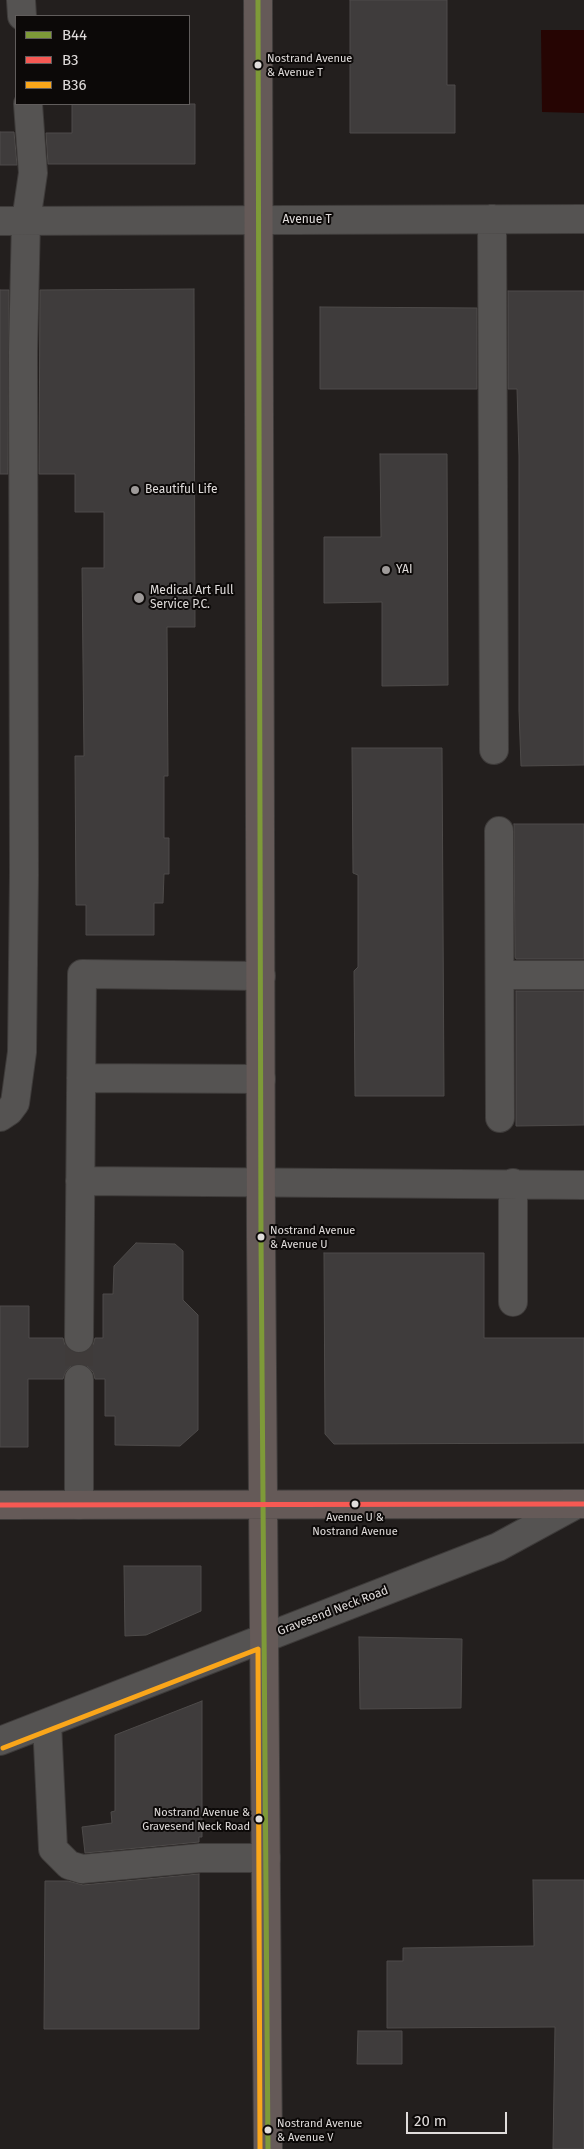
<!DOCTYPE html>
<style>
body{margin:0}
#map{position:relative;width:584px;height:2149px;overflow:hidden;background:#231f1e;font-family:"Fira Sans",sans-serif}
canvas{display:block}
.legend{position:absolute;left:15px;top:15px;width:175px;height:90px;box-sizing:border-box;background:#0c0908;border:1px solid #615d5c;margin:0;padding:6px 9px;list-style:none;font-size:15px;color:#e0dcdb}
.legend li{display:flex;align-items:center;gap:10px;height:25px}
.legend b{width:25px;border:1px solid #615d5c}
.scale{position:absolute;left:406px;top:2112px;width:101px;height:22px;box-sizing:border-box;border:2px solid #e0dcdb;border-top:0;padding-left:6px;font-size:15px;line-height:18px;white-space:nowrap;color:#e0dcdb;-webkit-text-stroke:4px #0c0908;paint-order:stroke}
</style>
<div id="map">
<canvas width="584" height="2149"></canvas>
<ul class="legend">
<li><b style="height:6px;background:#7e9a38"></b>B44</li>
<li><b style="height:6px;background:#f65953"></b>B3</li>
<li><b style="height:6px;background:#faa61a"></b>B36</li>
</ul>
<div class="scale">20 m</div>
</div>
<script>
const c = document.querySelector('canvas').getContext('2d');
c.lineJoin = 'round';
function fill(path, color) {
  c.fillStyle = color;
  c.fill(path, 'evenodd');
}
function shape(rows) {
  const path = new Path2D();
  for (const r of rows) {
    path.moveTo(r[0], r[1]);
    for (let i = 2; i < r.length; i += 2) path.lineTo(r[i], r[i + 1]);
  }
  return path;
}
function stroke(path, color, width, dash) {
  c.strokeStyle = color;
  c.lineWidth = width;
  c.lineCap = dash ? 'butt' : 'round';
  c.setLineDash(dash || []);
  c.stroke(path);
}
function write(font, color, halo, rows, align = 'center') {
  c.font = font + ' "Fira Sans",sans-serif';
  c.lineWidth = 4;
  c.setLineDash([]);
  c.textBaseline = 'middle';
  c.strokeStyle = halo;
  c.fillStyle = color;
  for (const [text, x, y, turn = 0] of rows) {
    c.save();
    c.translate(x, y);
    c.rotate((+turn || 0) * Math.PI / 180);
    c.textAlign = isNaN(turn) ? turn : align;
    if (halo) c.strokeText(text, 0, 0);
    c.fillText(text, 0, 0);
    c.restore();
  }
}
const water = shape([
 [541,30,584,30,584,113,542,112]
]);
const building = shape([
 [350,0,447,0,447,85,455,85,455,133,350,133,350,0],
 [72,104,195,104,195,164,48,164,46,133,72,133,72,104],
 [0,132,14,132,17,165,0,165,0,132],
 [194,289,195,627,167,627,168,776,164,776,164,838,169,838,169,874,164,874,163,903,154,903,154,935,86,935,86,905,76,905,75,756,84,756,82,568,104,568,104,512,75,512,75,474,39,474,40,290,194,289],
 [0,290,9,290,8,474,0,474,0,290],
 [508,291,584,291,584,765,521,766,519,711,519,456,517,389,508,389,508,291],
 [320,307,477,308,477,389,320,389,320,307],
 [380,454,447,454,448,685,382,686,382,602,324,603,324,537,381,537,380,454],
 [352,748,442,748,444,1096,355,1096,354,971,358,967,358,875,353,873,352,748],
 [514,824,584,824,584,959,516,959,515,957,514,824],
 [516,991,584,991,584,1125,516,1126,516,991],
 [136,1243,175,1244,183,1251,183,1300,198,1315,198,1430,180,1446,115,1445,115,1416,105,1416,105,1379,95,1379,93,1372,87,1366,79,1363,72,1365,66,1371,63,1379,28,1379,28,1447,0,1447,0,1306,29,1306,29,1338,63,1338,65,1345,71,1351,78,1354,86,1352,93,1345,95,1338,103,1338,103,1294,113,1294,114,1266,136,1243],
 [324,1253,484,1253,484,1338,584,1338,584,1443,334,1444,325,1434,324,1253],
 [124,1566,201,1566,201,1611,146,1635,125,1636,124,1566],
 [359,1637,462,1639,461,1708,360,1709,359,1637],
 [202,1701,202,1837,199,1837,199,1842,85,1853,82,1827,112,1823,111,1812,115,1811,115,1735,202,1701],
 [199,1874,199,2029,44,2029,45,1881,68,1881,83,1885,199,1874],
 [533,1880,584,1880,584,2149,553,2149,555,2027,387,2028,387,1961,403,1961,403,1948,534,1946,533,1880],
 [358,2031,402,2031,402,2064,357,2064,358,2031]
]);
const minorTunnel = shape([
 [79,1338,79,1379]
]);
const minor = shape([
 [21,0,22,16],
 [492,219,494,750],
 [0,221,584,219],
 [499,831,500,1118],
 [500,975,584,975],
 [81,1078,261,1079],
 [0,1117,9,1111,15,1103,22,1052,24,875,23,352,26,221,33,173,28,104],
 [80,1181,584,1185],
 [513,1183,513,1302],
 [79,1338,82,974,261,976],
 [79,1379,79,1505],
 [47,1723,53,1849,69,1865,82,1869,200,1858,266,1858],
 [0,1741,498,1547,577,1504]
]);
const major = shape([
 [258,0,261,1237,268,2149],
 [0,1505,584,1504]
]);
const bus1 = shape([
 [258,0,261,1237,268,2149]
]);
const bus2 = shape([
 [0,1505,584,1504]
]);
const bus3 = shape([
 [3,1748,258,1649,260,2149]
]);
const markers = [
 [258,65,4.5,"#e0dcdb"],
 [135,490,5,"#9e9a99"],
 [386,570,5,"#9e9a99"],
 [139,598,6,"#9e9a99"],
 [261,1237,4.5,"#e0dcdb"],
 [355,1504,4.5,"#e0dcdb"],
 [259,1819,4.5,"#e0dcdb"],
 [268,2130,4.5,"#e0dcdb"]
];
const busNames = [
 ["Nostrand Avenue",267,59],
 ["& Avenue T",267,73],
 ["Nostrand Avenue",270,1231],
 ["& Avenue U",270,1245],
 ["Avenue U &",355,1518,"center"],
 ["Nostrand Avenue",355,1532,"center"],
 ["Nostrand Avenue &",250,1813,"right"],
 ["Gravesend Neck Road",250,1827,"right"],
 ["Nostrand Avenue",277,2124],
 ["& Avenue V",277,2138]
];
const streetNames = [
 ["Avenue T",307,220],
 ["Gravesend Neck Road",333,1611,-21]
];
const poiNames = [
 ["Beautiful Life",145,490],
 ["YAI",396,570],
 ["Medical Art Full",150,591],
 ["Service P.C.",150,605]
];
fill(water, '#260503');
fill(building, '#3f3c3c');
stroke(building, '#4e4b4a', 1);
stroke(minorTunnel, '#3f3b3a', 28, [28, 14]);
stroke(minor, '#3e3b3a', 30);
stroke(major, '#3e3b3a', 30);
stroke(minor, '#555352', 28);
stroke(major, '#655a58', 28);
stroke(bus1, '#7e9a38', 5);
stroke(bus2, '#f65953', 5);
stroke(bus3, '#faa61a', 5);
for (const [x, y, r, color] of markers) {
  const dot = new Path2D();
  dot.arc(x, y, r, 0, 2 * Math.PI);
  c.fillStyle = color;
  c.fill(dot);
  stroke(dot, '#0c0908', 2);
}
write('11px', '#e0dcdb', '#0c0908', busNames, 'left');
write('12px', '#e0dcdb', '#0c0908', streetNames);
write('12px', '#e0dcdb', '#0c0908', poiNames, 'left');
</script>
